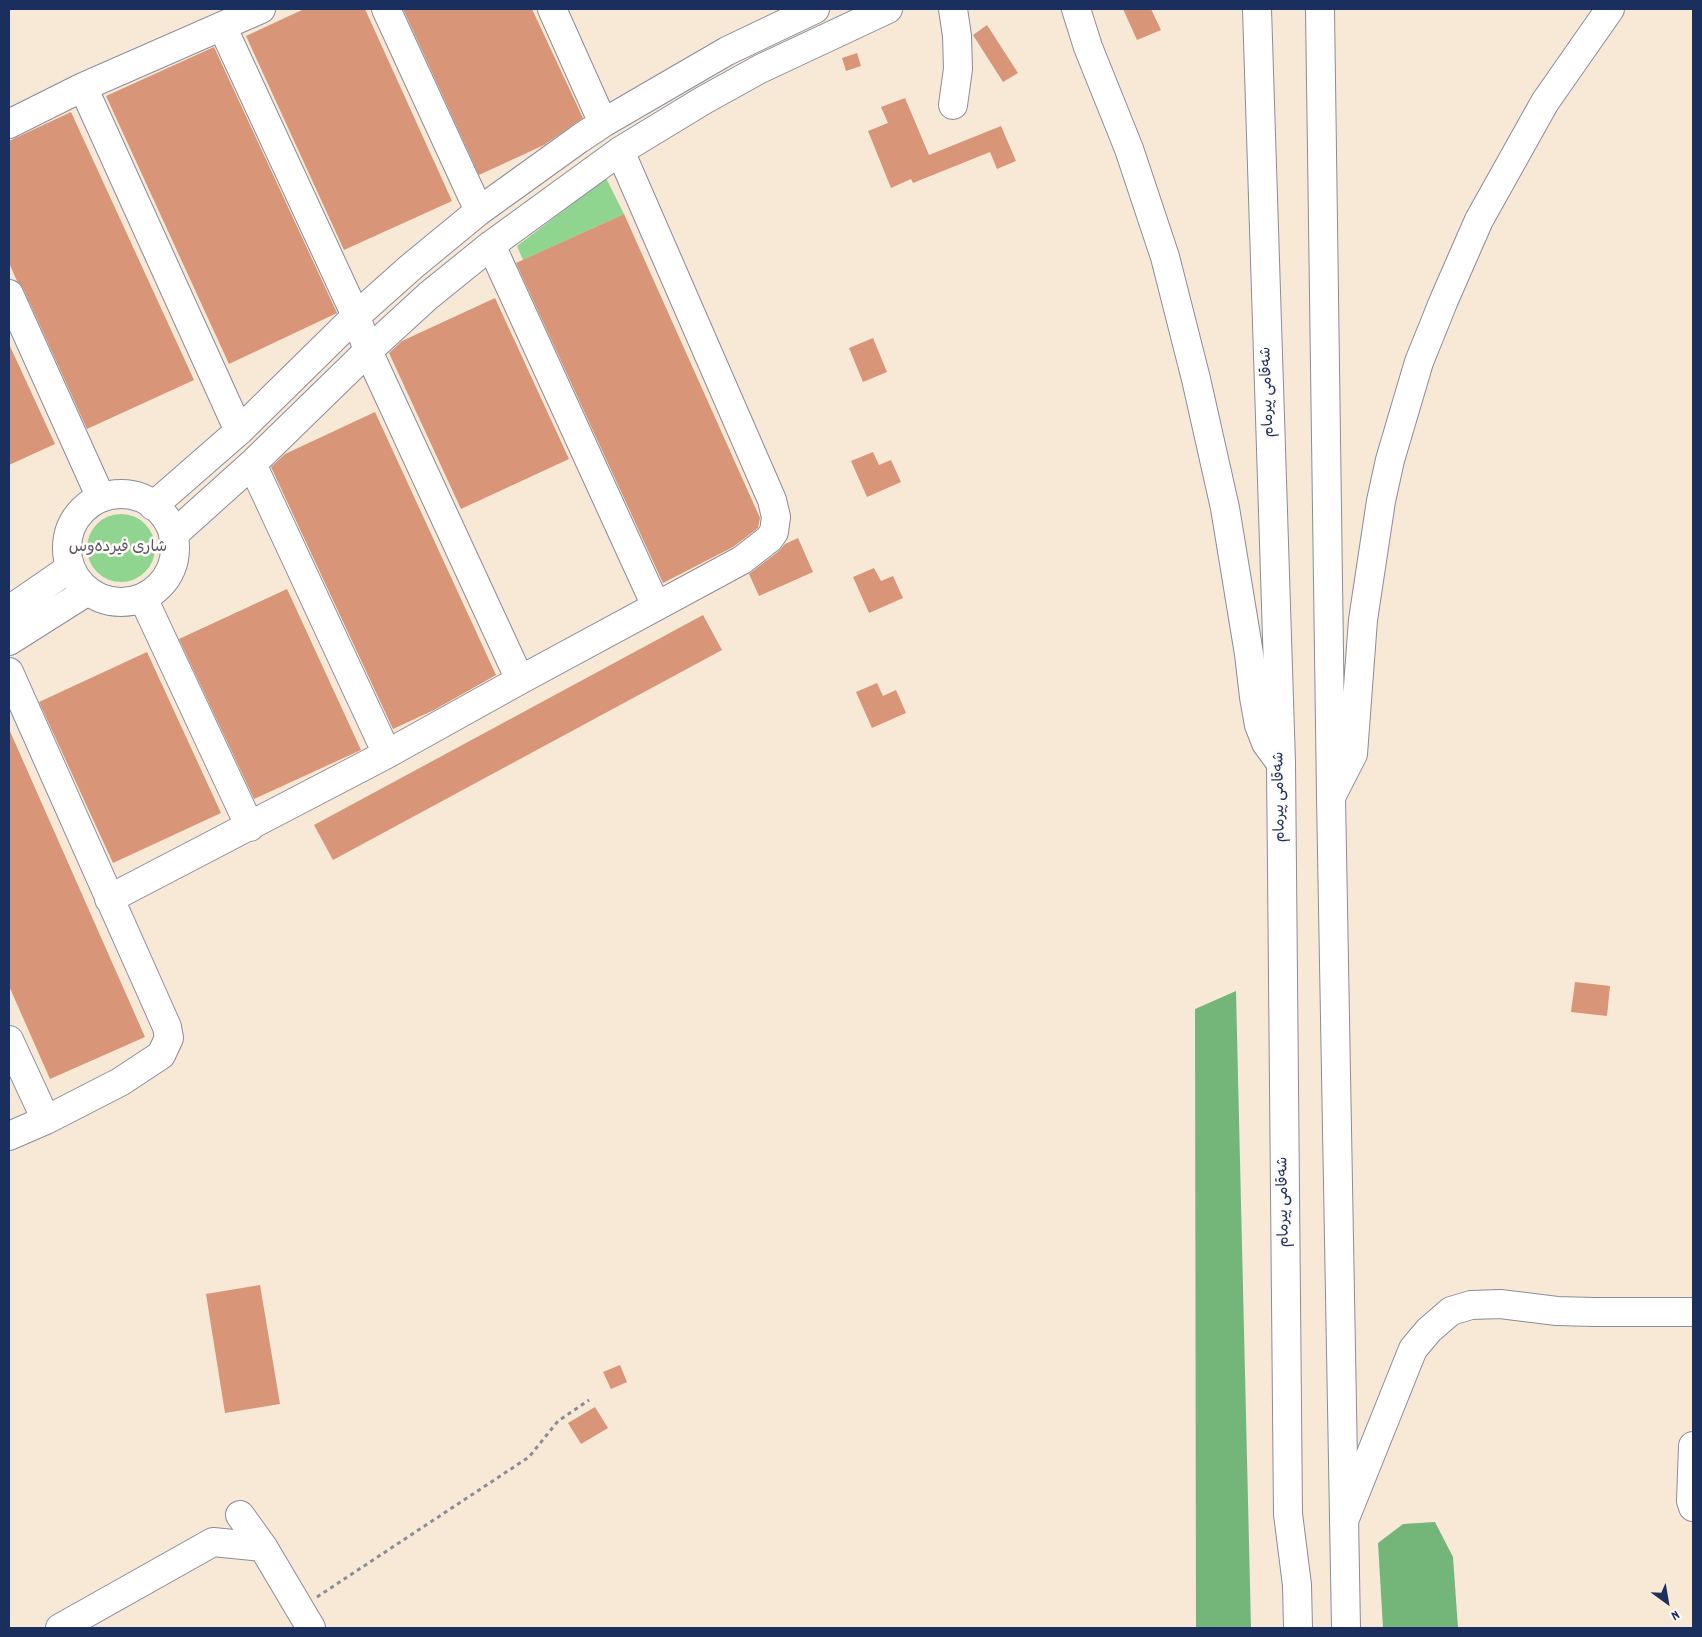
<!DOCTYPE html>
<meta charset="utf-8">
<style>
body{margin:0}
#map{position:relative;width:1702px;height:1637px;overflow:hidden;background:#f8e9d7;font-family:Dekko,sans-serif}
canvas{display:block}
.frame{position:absolute;inset:0;border:10px solid #1b2f5e;pointer-events:none}
.north{position:absolute;left:1642px;top:1577px;width:50px;height:50px;-webkit-text-stroke:4px #fdfcf7;paint-order:stroke;rotate:148deg;font-size:14px;font-weight:700;line-height:20px;text-align:center;color:#1b2f5e}
.north::after{content:'';display:block;margin:auto;width:18px;height:22px;background:#1b2f5e;clip-path:polygon(50% 0,100% 100%,50% 72%,0 100%)}
</style>
<div id="map">
<canvas width="1702" height="1637"></canvas>
<div class="frame"></div>
<div class="north">N</div>
</div>
<script>
const c = document.querySelector('canvas').getContext('2d');
c.lineJoin = 'round';
function fill(path, color) {
  c.fillStyle = color;
  c.fill(path, 'evenodd');
}
function shape(rows) {
  const path = new Path2D();
  for (const r of rows) {
    if (r.length === 3) {
      path.moveTo(r[0] + r[2], r[1]);
      path.arc(r[0], r[1], r[2], 0, 2 * Math.PI);
      continue;
    }
    path.moveTo(r[0], r[1]);
    for (let i = 2; i < r.length; i += 2) path.lineTo(r[i], r[i + 1]);
  }
  return path;
}
function stroke(path, color, width, dash) {
  c.strokeStyle = color;
  c.lineWidth = width;
  c.lineCap = dash ? 'butt' : 'round';
  c.setLineDash(dash || []);
  c.stroke(path);
}
function write(font, color, halo, rows, align = 'center') {
  c.font = font + ' Dekko,"Playpen Sans Arabic",sans-serif';
  c.lineWidth = 5;
  c.setLineDash([]);
  c.textBaseline = 'middle';
  c.strokeStyle = halo;
  c.fillStyle = color;
  for (const [text, x, y, turn = 0] of rows) {
    c.save();
    c.translate(x, y);
    c.rotate((+turn || 0) * Math.PI / 180);
    c.textAlign = isNaN(turn) ? turn : align;
    if (halo) c.strokeText(text, 0, 0);
    c.fillText(text, 0, 0);
    c.restore();
  }
}
const green = shape([
 [606,178,624,214,523,260,517,246],
 [121,548,34]
]);
const forest = shape([
 [1236,991,1251,1628,1196,1628,1195,1009],
 [1435,1522,1453,1557,1458,1628,1383,1628,1378,1543,1403,1524]
]);
const building = shape([
 [304,9,365,9,452,201,344,250,246,36],
 [403,9,532,9,583,118,544,145,479,175],
 [1123,9,1151,9,1161,30,1137,40],
 [987,25,1018,73,1003,82,973,35],
 [214,47,337,313,229,364,106,96],
 [857,53,861,66,846,71,842,58],
 [905,98,929,155,1001,126,1016,161,997,169,990,152,913,183,911,179,891,188,868,131,888,123,881,107],
 [71,112,194,380,87,429,23,288,17,281,9,263,9,141],
 [624,214,760,518,758,528,733,547,663,583,516,263],
 [495,298,569,459,461,509,389,353,402,341],
 [873,338,887,372,863,382,849,348],
 [9,344,55,444,9,465],
 [375,412,496,675,434,710,393,729,271,467,285,454],
 [873,452,879,465,891,460,901,482,867,497,851,461],
 [798,538,813,572,759,596,749,574,779,551,785,544],
 [874,568,881,581,893,576,903,598,869,613,853,577],
 [287,589,361,750,254,799,179,639],
 [703,615,722,650,333,860,314,825],
 [147,652,221,813,113,863,39,702],
 [877,683,883,696,896,690,906,713,872,728,856,692],
 [9,729,145,1037,50,1079,9,986],
 [1575,982,1610,986,1607,1016,1571,1012],
 [260,1285,280,1404,225,1413,206,1294],
 [620,1365,627,1382,611,1389,603,1372],
 [595,1407,608,1428,581,1444,568,1423]
]);
const path = shape([
 [317,1597,529,1457,558,1421,589,1400]
]);
const minor = shape([
 [386,9,479,211],
 [552,9,603,123],
 [953,9,957,36,958,69,953,105],
 [222,26,356,316,368,351,520,680],
 [83,87,239,431],
 [9,124,83,87,261,9],
 [491,245,656,606],
 [9,294,101,498],
 [252,464,387,754],
 [121,548,54],
 [153,506,239,431,356,316,411,267,479,211,579,139,603,123,727,51,815,9],
 [173,535,252,464,368,351,428,296,491,245,620,151,704,100,760,69,888,9],
 [143,598,250,827],
 [9,610,70,568],
 [9,641,88,591],
 [9,672,167,1027,169,1038,161,1055,120,1082,46,1120,9,1136],
 [109,899,387,754,520,680,742,560,769,539,774,532,776,517,772,500,620,151],
 [9,1040,46,1120],
 [1693,1446,1691,1501,1693,1507],
 [240,1515,263,1547,311,1628],
 [1344,1521,1413,1349,1429,1330,1451,1311,1471,1305,1500,1304,1557,1311,1594,1312,1693,1312],
 [60,1628,213,1542,263,1547]
]);
const highway = shape([
 [1076,9,1088,47,1129,149,1165,257,1196,379,1225,508,1249,654,1254,697,1259,725,1266,743,1280,762],
 [1257,9,1281,763,1288,1514,1297,1585,1298,1628],
 [1320,9,1331,796,1346,1628],
 [1332,795,1353,754,1363,620,1381,501,1390,460,1419,362,1444,300,1479,220,1545,102,1610,9]
]);
const streetNames = [
 ["شەقامی پیرمام",1269,392,-92],
 ["شەقامی پیرمام",1281,797,-91],
 ["شەقامی پیرمام",1285,1202,-91]
];
const neighbourhoodNames = [
 ["شاری فیردەوس",118,549]
];
fill(green, '#90d58f');
fill(forest, '#74b67a');
fill(building, '#d89577');
stroke(minor, '#8a8c9a', 30);
stroke(highway, '#8a8c9a', 30);
stroke(path, '#8a8c9a', 3, [4, 4]);
stroke(minor, '#fff', 28);
stroke(highway, '#fff', 28);
write('15px', '#1b2f5e', '#fdfcf7', streetNames);
write('16px', '#5d5367', '#fdfcf7', neighbourhoodNames);
</script>
